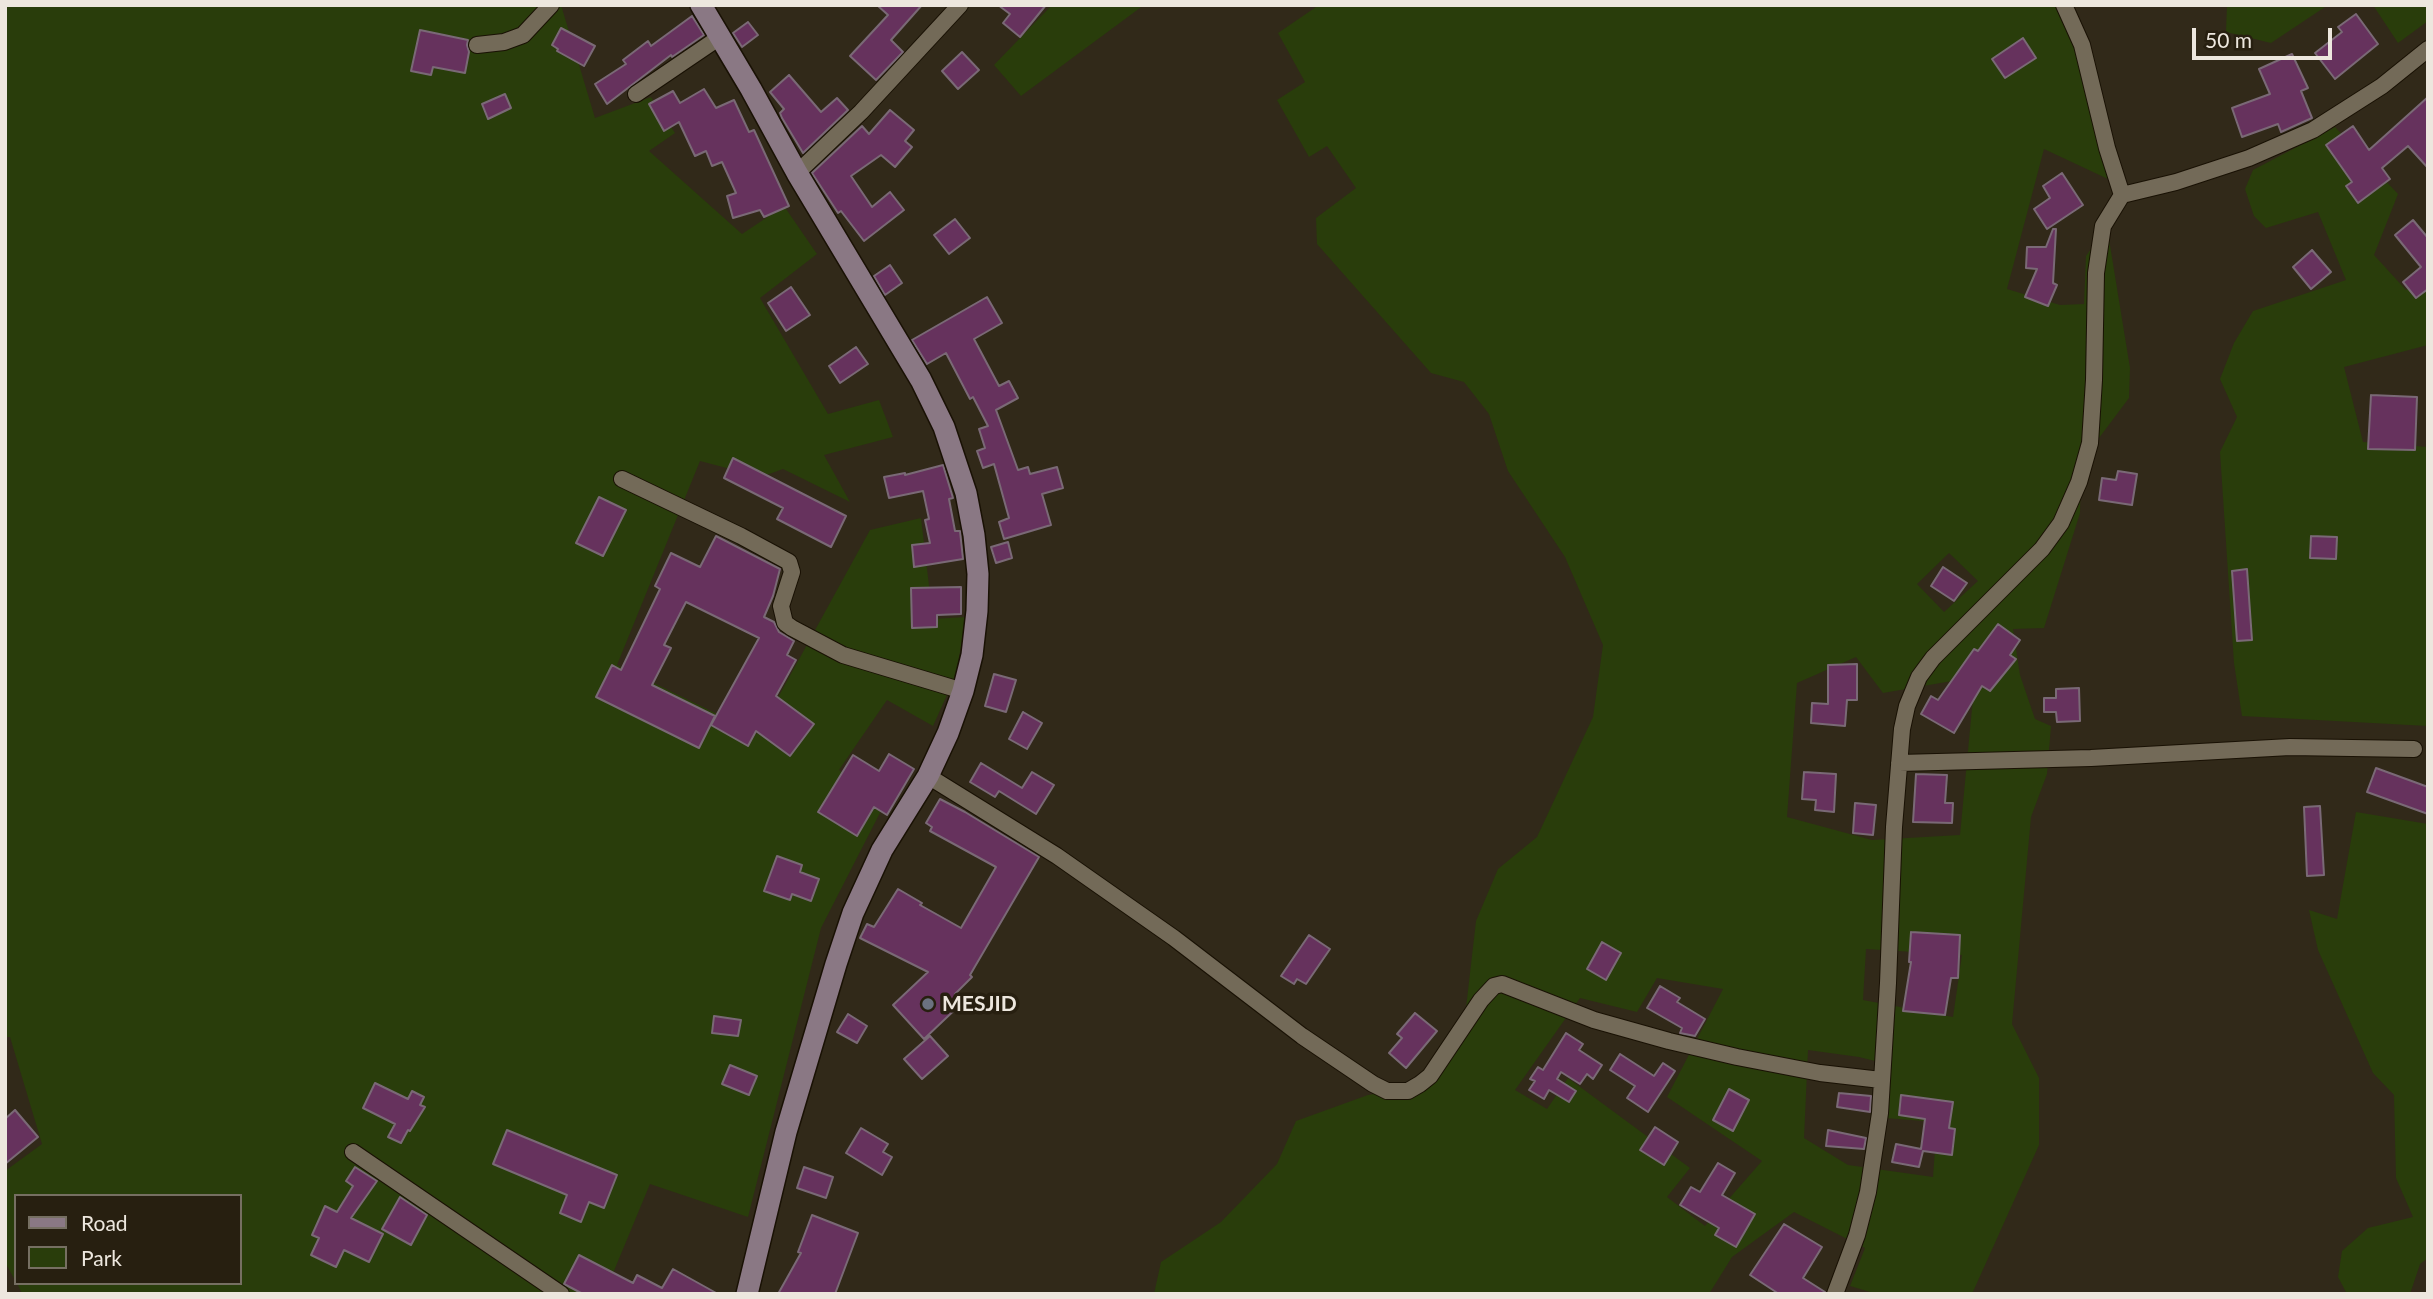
<!DOCTYPE html>
<style>
body{margin:0}
#map{position:relative;width:2433px;height:1299px;overflow:hidden;background:#312919;font-family:Lato,sans-serif}
canvas{display:block}
.frame{position:absolute;inset:0;border:7px solid #ede7de;pointer-events:none}
.legend{position:absolute;left:14px;top:1194px;width:228px;height:91px;box-sizing:border-box;background:#271f10;border:2px solid #766f62;margin:0;padding:9px 12px;list-style:none;font-size:21px;color:#ede7de}
.legend li{display:flex;align-items:center;gap:14px;height:35px}
.legend b{width:35px;border:2px solid #766f62}
.scale{position:absolute;left:2192px;top:28px;width:140px;height:32px;box-sizing:border-box;border:4px solid #ede7de;border-top:0;padding-left:9px;font-size:21px;line-height:24px;white-space:nowrap;color:#ede7de;-webkit-text-stroke:5px #271f10;paint-order:stroke}
</style>
<div id="map">
<canvas width="2433" height="1299"></canvas>
<div class="frame"></div>
<ul class="legend">
<li><b style="height:9px;background:#8a7884"></b>Road</li>
<li><b style="height:19px;background:#293d0b"></b>Park</li>
</ul>
<div class="scale">50 m</div>
</div>
<script>
const c = document.querySelector('canvas').getContext('2d');
c.lineJoin = 'round';
function fill(path, color) {
  c.fillStyle = color;
  c.fill(path, 'evenodd');
}
function shape(rows) {
  const path = new Path2D();
  for (const r of rows) {
    path.moveTo(r[0], r[1]);
    for (let i = 2; i < r.length; i += 2) path.lineTo(r[i], r[i + 1]);
  }
  return path;
}
function stroke(path, color, width, dash) {
  c.strokeStyle = color;
  c.lineWidth = width;
  c.lineCap = dash ? 'butt' : 'round';
  c.setLineDash(dash || []);
  c.stroke(path);
}
function write(font, color, halo, rows, align = 'center') {
  c.font = font + ' Lato,sans-serif';
  c.lineWidth = 7;
  c.setLineDash([]);
  c.textBaseline = 'middle';
  c.strokeStyle = halo;
  c.fillStyle = color;
  for (const [text, x, y, turn = 0] of rows) {
    c.save();
    c.translate(x, y);
    c.rotate((+turn || 0) * Math.PI / 180);
    c.textAlign = isNaN(turn) ? turn : align;
    if (halo) c.strokeText(text, 0, 0);
    c.fillText(text, 0, 0);
    c.restore();
  }
}
const green = shape([
 [5,5,561,5,595,118,651,97,675,133,649,151,742,234,784,206,817,254,760,298,828,414,879,400,893,437,824,455,850,502,783,469,761,477,700,461,617,665,758,734,870,530,921,518,933,619,966,617,956,675,933,726,887,700,839,770,884,805,821,928,748,1217,650,1184,611,1278,653,1294,22,1294,17,1283,240,1283,240,1196,16,1196,16,1282,5,1262,5,1171,42,1144,10,1037,5,1037],
 [1052,5,1144,5,1021,96,994,65],
 [1319,5,2062,5,2125,187,2044,149,2007,289,2060,305,2084,304,2086,256,2107,227,2130,368,2129,398,2081,462,2080,513,2044,628,2013,629,2020,675,2035,719,2051,726,2047,774,2031,817,2012,1024,2039,1078,2039,1145,1972,1294,1877,1294,1850,1286,1865,1248,1794,1212,1732,1257,1709,1294,1154,1294,1161,1262,1221,1222,1277,1164,1296,1121,1368,1095,1413,1088,1463,1034,1476,921,1498,869,1537,837,1593,717,1603,645,1565,557,1508,471,1489,414,1464,382,1431,373,1317,244,1316,218,1356,188,1327,146,1309,157,1277,100,1305,82,1278,33],
 [1949,553,1978,581,1944,612,1917,584],
 [1856,657,1883,693,1975,677,1960,835,1872,840,1787,817,1797,683],
 [1866,949,1962,955,1953,1017,1863,1000],
 [1657,978,1723,989,1667,1097,1762,1161,1705,1226,1667,1197,1690,1168,1568,1078,1547,1109,1515,1090,1580,998,1637,1012],
 [1808,1050,1859,1057,1891,1065,1885,1118,1937,1122,1933,1177,1848,1165,1804,1138],
 [2227,5,2328,5,2271,43,2226,32],
 [2373,5,2428,5,2428,21,2398,43],
 [2335,127,2398,194,2374,255,2406,290,2428,273,2428,345,2344,367,2363,442,2428,447,2428,726,2242,716,2234,663,2220,452,2237,417,2220,379,2234,343,2253,311,2346,280,2318,212,2266,228,2254,216,2245,189,2253,170],
 [2356,812,2428,824,2428,1258,2420,1264,2410,1294,2347,1294,2338,1277,2342,1251,2368,1228,2413,1217,2396,1178,2394,1095,2373,1073,2318,950,2309,910,2337,919]
]);
const building = shape([
 [877,5,922,5,891,40,903,52,876,80,850,56,888,15,877,5],
 [998,5,1046,5,1020,37,1003,23,1010,14,998,5],
 [2356,14,2378,44,2335,79,2315,53,2342,32,2338,27,2356,14],
 [692,16,704,35,672,57,671,55,607,104,595,84,626,64,623,60,648,41,651,46,692,16],
 [748,22,758,35,742,47,733,33,748,22],
 [561,28,595,46,584,66,557,51,558,49,552,45,561,28],
 [420,30,468,40,467,45,469,52,465,73,433,67,431,75,411,71,420,30],
 [2023,38,2036,58,2005,78,1992,59,2023,38],
 [962,52,979,70,958,89,942,71,962,52],
 [2292,54,2308,88,2301,91,2312,118,2281,132,2278,124,2242,137,2232,108,2270,94,2259,69,2292,54],
 [789,75,821,112,837,98,848,110,803,153,782,118,780,113,784,109,770,92,789,75],
 [704,89,716,108,734,100,749,132,754,130,789,206,764,217,760,210,733,218,727,196,736,193,722,162,712,166,706,151,695,156,679,122,664,131,649,104,673,91,680,103,704,89],
 [505,94,511,108,488,119,482,104,505,94],
 [2428,97,2428,168,2408,146,2382,168,2390,179,2358,203,2346,186,2352,182,2326,145,2353,126,2369,150,2428,97],
 [890,110,914,130,905,141,912,147,895,167,881,155,851,176,872,207,890,192,904,210,864,241,841,211,838,213,812,173,862,126,869,134,890,110],
 [2062,173,2083,205,2047,229,2034,209,2050,198,2043,186,2062,173],
 [955,219,970,238,949,254,934,235,955,219],
 [2413,220,2428,238,2428,289,2416,298,2403,282,2421,267,2395,235,2413,220],
 [2053,229,2056,229,2053,283,2057,285,2048,306,2025,297,2037,269,2026,268,2027,247,2046,247,2053,229],
 [2312,250,2331,272,2311,289,2293,267,2312,250],
 [890,265,902,283,885,295,874,276,890,265],
 [791,287,810,315,786,331,768,303,791,287],
 [987,297,1002,323,974,339,999,386,1009,381,1018,398,996,410,1018,470,1028,467,1030,474,1057,467,1063,488,1042,494,1051,525,1004,539,999,522,1009,518,994,464,983,468,977,451,985,448,979,429,988,426,973,397,970,399,946,353,927,364,912,340,987,297],
 [856,347,868,364,840,383,829,366,856,347],
 [2371,395,2417,397,2415,450,2368,449,2371,395],
 [733,458,846,516,831,547,777,519,783,508,724,478,733,458],
 [943,465,953,498,949,499,955,531,960,531,963,559,914,567,912,545,930,543,925,520,929,519,923,491,889,498,884,477,905,473,905,475,943,465],
 [2118,471,2137,474,2132,505,2099,500,2102,478,2116,480,2118,471],
 [599,497,626,510,603,556,576,543,599,497],
 [716,536,780,569,773,596,764,617,774,622,779,632,794,641,787,655,796,660,776,696,814,724,790,756,756,731,748,746,711,725,759,638,686,602,664,645,671,648,652,685,715,716,699,748,596,697,612,665,621,670,660,589,655,586,671,553,700,567,716,536],
 [2311,536,2337,537,2336,559,2310,558,2311,536],
 [1008,542,1012,558,996,563,991,547,1008,542],
 [1943,567,1967,583,1954,601,1931,586,1943,567],
 [2247,569,2252,640,2237,641,2232,571,2247,569],
 [961,587,961,614,937,615,937,627,912,628,911,588,961,587],
 [1998,624,2020,640,2010,655,2016,659,1990,691,1982,686,1954,733,1921,714,1931,696,1938,700,1974,649,1978,651,1998,624],
 [1857,664,1857,700,1847,700,1845,726,1811,723,1812,703,1828,704,1828,665,1857,664],
 [994,674,1016,680,1006,712,985,706,994,674],
 [2079,688,2080,721,2057,722,2056,712,2044,712,2044,698,2056,698,2056,689,2079,688],
 [1023,712,1042,723,1027,749,1009,739,1023,712],
 [889,754,914,769,887,815,874,807,857,836,818,812,853,755,879,771,889,754],
 [981,763,1022,788,1032,772,1054,785,1036,814,999,791,995,797,970,782,981,763],
 [2376,768,2428,787,2428,814,2367,792,2376,768],
 [1804,772,1836,774,1834,812,1815,810,1816,800,1802,799,1804,772],
 [1916,774,1947,775,1945,803,1953,803,1952,823,1913,822,1916,774],
 [940,799,965,812,1039,857,970,975,972,977,955,994,963,1002,924,1039,893,1005,928,972,860,938,867,924,874,927,898,889,922,903,920,905,961,928,996,867,930,831,932,827,926,823,940,799],
 [1855,803,1876,805,1873,835,1853,833,1855,803],
 [2320,806,2324,875,2307,876,2304,807,2320,806],
 [777,856,802,865,800,872,819,879,811,901,792,894,790,900,764,891,777,856],
 [1911,932,1960,935,1958,978,1951,978,1945,1015,1903,1011,1911,962,1909,962,1911,932],
 [1309,935,1330,949,1306,984,1297,979,1294,984,1281,976,1309,935],
 [1602,942,1621,953,1606,980,1587,969,1602,942],
 [1660,986,1680,998,1677,1002,1705,1019,1695,1036,1680,1033,1682,1028,1647,1008,1660,986],
 [1415,1013,1437,1031,1406,1068,1389,1053,1402,1038,1397,1034,1415,1013],
 [848,1014,867,1026,857,1043,837,1032,848,1014],
 [714,1016,741,1020,738,1036,712,1033,714,1016],
 [1566,1033,1583,1044,1579,1050,1602,1065,1593,1079,1587,1074,1580,1084,1561,1072,1557,1079,1576,1091,1569,1102,1549,1090,1544,1099,1529,1090,1535,1081,1530,1079,1538,1067,1543,1070,1566,1033],
 [930,1036,948,1056,922,1079,904,1059,930,1036],
 [1620,1054,1654,1076,1663,1063,1675,1071,1648,1112,1627,1098,1635,1086,1610,1070,1620,1054],
 [730,1065,757,1076,749,1095,722,1084,730,1065],
 [375,1083,408,1099,412,1091,424,1097,420,1105,425,1107,410,1131,408,1130,401,1143,388,1137,395,1124,363,1108,375,1083],
 [1729,1089,1749,1100,1733,1131,1713,1120,1729,1089],
 [1839,1093,1871,1096,1870,1112,1837,1107,1839,1093],
 [1901,1095,1953,1102,1949,1128,1955,1129,1952,1155,1923,1151,1919,1167,1892,1162,1896,1144,1921,1149,1925,1119,1899,1115,1901,1095],
 [15,1110,38,1137,5,1164,5,1119,15,1110],
 [1655,1127,1678,1142,1664,1165,1640,1150,1655,1127],
 [861,1128,888,1144,883,1152,892,1157,882,1175,846,1153,861,1128],
 [507,1130,617,1175,604,1208,589,1202,581,1222,560,1213,567,1195,493,1164,507,1130],
 [1828,1130,1866,1138,1864,1149,1826,1146,1828,1130],
 [1718,1163,1735,1173,1722,1195,1755,1214,1736,1247,1715,1235,1719,1228,1680,1205,1691,1187,1700,1192,1718,1163],
 [355,1167,377,1181,351,1218,383,1234,369,1262,344,1250,336,1267,311,1255,319,1238,312,1235,325,1206,337,1212,353,1186,346,1181,355,1167],
 [804,1167,833,1177,826,1198,797,1188,804,1167],
 [400,1197,427,1215,411,1245,382,1229,400,1197],
 [812,1215,858,1233,835,1294,778,1294,801,1253,798,1252,812,1215],
 [1784,1224,1822,1247,1803,1278,1825,1292,1825,1294,1779,1294,1750,1275,1784,1224],
 [579,1255,633,1283,637,1275,662,1288,673,1269,718,1294,583,1294,564,1284,579,1255]
]);
const street = shape([
 [2064,5,2082,45,2107,148,2122,195],
 [477,45,504,42,523,35,551,5],
 [636,94,720,37],
 [797,173,861,112,960,5],
 [622,479,741,536,789,562,792,572,781,606,785,623,792,628,843,655,963,691],
 [1899,763,2091,758,2290,747,2414,749],
 [928,776,1057,856,1174,938,1302,1036,1373,1084,1387,1091,1408,1091,1420,1084,1430,1076,1481,1000,1494,986,1502,984,1594,1020,1669,1041,1737,1057,1820,1073,1881,1080],
 [353,1152,561,1294],
 [1835,1294,1857,1235,1868,1192,1880,1113,1888,983,1894,827,1902,729,1907,706,1919,677,1933,658,2042,549,2061,523,2079,482,2090,443,2094,380,2096,273,2103,226,2122,195,2176,182,2249,158,2313,130,2382,86,2428,49]
]);
const secondary = shape([
 [701,5,751,89,797,173,921,380,944,427,966,493,974,535,978,574,977,611,972,655,963,691,948,733,928,776,882,850,853,913,836,964,786,1132,747,1294]
]);
const markers = [
 [928,1004,7,"#6b7280"]
];
const poiNames = [
 ["MESJID",942,1004]
];
fill(green, '#293d0b');
fill(building, '#66325d');
stroke(building, '#7a6976', 2);
stroke(street, '#191104', 18);
stroke(secondary, '#191104', 24);
stroke(street, '#736a58', 16);
stroke(secondary, '#8a7884', 21);
for (const [x, y, r, color] of markers) {
  const dot = new Path2D();
  dot.arc(x, y, r, 0, 2 * Math.PI);
  c.fillStyle = color;
  c.fill(dot);
  stroke(dot, '#271f10', 2.5);
}
write('bold 21px', '#ede7de', '#271f10', poiNames, 'left');
</script>
